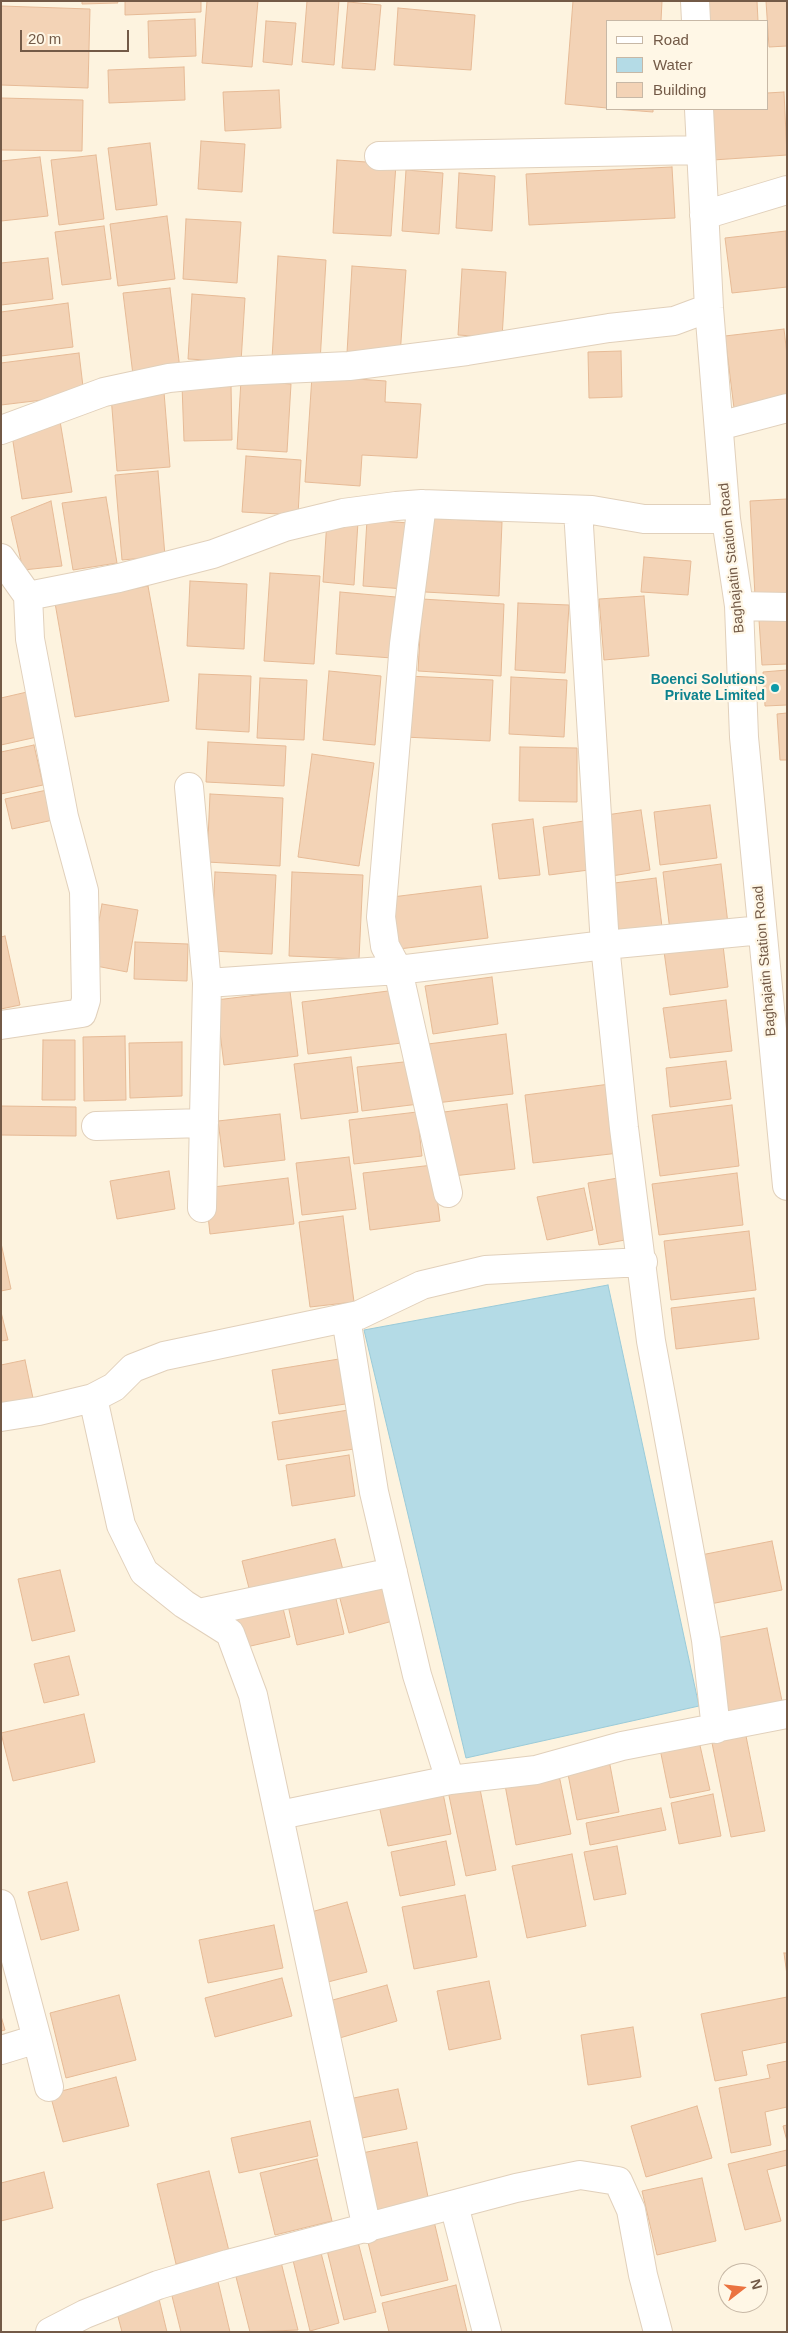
<!DOCTYPE html>
<style>
body{margin:0}
#map{position:relative;width:788px;height:2333px;overflow:hidden;background:#fdf3df;font-family:Arial,sans-serif}
canvas{display:block}
.frame{position:absolute;inset:0;border:2px solid #735a47;pointer-events:none}
.legend{position:absolute;left:606px;top:20px;width:162px;height:90px;box-sizing:border-box;background:#fff7e6;border:1px solid #c7b8a6;margin:0;padding:6px 9px;list-style:none;font-size:15px;color:#735a47}
.legend li{display:flex;align-items:center;gap:10px;height:25px}
.legend b{width:25px;border:1px solid #c7b8a6}
.north{position:absolute;left:718px;top:2263px;width:50px;height:50px;box-sizing:border-box;background:#fff7e6;border:1px solid #c7b8a6;border-radius:50%;rotate:74deg;font-size:14px;font-weight:700;line-height:20px;text-align:center;color:#735a47}
.north::after{content:'';display:block;margin:auto;width:18px;height:22px;background:#eb7340;clip-path:polygon(50% 0,100% 100%,50% 72%,0 100%)}
.scale{position:absolute;left:20px;top:30px;width:109px;height:22px;box-sizing:border-box;border:2px solid #735a47;border-top:0;padding-left:6px;font-size:15px;line-height:18px;white-space:nowrap;color:#735a47;-webkit-text-stroke:4px #fff7e6;paint-order:stroke}
</style>
<div id="map">
<canvas width="788" height="2333"></canvas>
<div class="frame"></div>
<ul class="legend">
<li><b style="height:6px;background:#fff"></b>Road</li>
<li><b style="height:14px;background:#b4dbe6"></b>Water</li>
<li><b style="height:14px;background:#f3d3b6"></b>Building</li>
</ul>
<div class="north">N</div>
<div class="scale">20 m</div>
</div>
<script>
const c = document.querySelector('canvas').getContext('2d');
c.lineJoin = 'round';
function fill(path, color) {
  c.fillStyle = color;
  c.fill(path, 'evenodd');
}
function shape(rows) {
  const path = new Path2D();
  for (const r of rows) {
    path.moveTo(r[0], r[1]);
    for (let i = 2; i < r.length; i += 2) path.lineTo(r[i], r[i + 1]);
  }
  return path;
}
function stroke(path, color, width, dash) {
  c.strokeStyle = color;
  c.lineWidth = width;
  c.lineCap = dash ? 'butt' : 'round';
  c.setLineDash(dash || []);
  c.stroke(path);
}
function write(font, color, halo, rows, align = 'center') {
  c.font = font + ' Arial,sans-serif';
  c.lineWidth = 4.5;
  c.setLineDash([]);
  c.textBaseline = 'middle';
  c.strokeStyle = halo;
  c.fillStyle = color;
  for (const [text, x, y, turn = 0] of rows) {
    c.save();
    c.translate(x, y);
    c.rotate((+turn || 0) * Math.PI / 180);
    c.textAlign = isNaN(turn) ? turn : align;
    if (halo) c.strokeText(text, 0, 0);
    c.fillText(text, 0, 0);
    c.restore();
  }
}
const water = shape([
 [608,1285,699,1706,466,1758,364,1330,608,1285]
]);
const building = shape([
 [82,1,117,1,118,3,82,4,82,1],
 [125,1,201,1,201,12,125,15,125,1],
 [207,1,258,1,252,67,202,63,207,1],
 [307,1,339,1,334,65,302,62,307,1],
 [573,1,662,1,661,21,607,21,607,108,565,104,573,1],
 [707,1,757,1,758,21,709,21,707,1],
 [766,1,787,1,787,46,769,47,766,1],
 [348,2,381,5,375,70,342,68,348,2],
 [1,6,90,9,88,88,1,85,1,6],
 [398,8,475,15,471,70,394,65,398,8],
 [195,19,196,56,149,58,148,21,195,19],
 [266,21,296,23,292,65,263,62,266,21],
 [184,67,185,100,109,103,108,70,184,67],
 [279,90,281,128,225,131,223,92,279,90],
 [784,92,787,155,713,160,710,109,767,109,767,93,784,92],
 [1,98,83,100,82,151,1,150,1,98],
 [614,109,653,109,653,112,614,109],
 [201,141,245,144,242,192,198,189,201,141],
 [150,143,157,205,116,210,108,148,150,143],
 [96,155,104,219,59,225,51,160,96,155],
 [40,157,48,216,1,221,1,161,40,157],
 [337,160,396,164,391,236,333,233,337,160],
 [672,167,675,218,529,225,526,174,672,167],
 [406,170,443,173,439,234,402,231,406,170],
 [459,173,495,176,492,231,456,228,459,173],
 [167,216,175,279,118,286,110,224,167,216],
 [186,219,241,222,237,283,183,279,186,219],
 [104,226,111,279,62,285,55,232,104,226],
 [786,231,787,287,732,293,725,238,786,231],
 [278,256,326,260,320,362,272,359,278,256],
 [48,258,53,299,1,305,1,263,48,258],
 [352,266,406,270,400,356,347,353,352,266],
 [462,269,506,272,502,338,458,335,462,269],
 [170,288,180,369,133,375,123,293,170,288],
 [192,294,245,298,241,362,188,359,192,294],
 [68,303,73,347,1,356,1,312,68,303],
 [784,329,787,355,787,402,734,408,725,336,784,329],
 [621,351,622,397,589,398,588,352,621,351],
 [79,353,84,395,1,405,1,363,79,353],
 [312,376,386,381,385,402,421,404,417,458,362,455,360,486,305,482,312,376],
 [241,380,291,384,287,452,237,449,241,380],
 [231,384,232,440,184,441,182,385,231,384],
 [164,392,170,467,117,471,111,396,164,392],
 [60,421,72,492,22,499,11,429,60,421],
 [246,456,301,460,298,515,242,512,246,456],
 [158,471,165,556,122,560,115,475,158,471],
 [106,497,117,563,73,570,62,503,106,497],
 [787,499,787,594,755,596,750,501,787,499],
 [51,501,62,566,23,570,11,517,51,501],
 [429,518,502,522,499,596,425,592,429,518],
 [327,520,358,522,354,585,323,582,327,520],
 [367,520,409,523,405,589,363,586,367,520],
 [644,557,691,561,688,595,641,592,644,557],
 [270,573,320,576,314,664,264,661,270,573],
 [190,581,247,584,244,649,187,646,190,581],
 [148,586,169,701,75,717,55,603,148,586],
 [340,592,396,597,392,658,336,654,340,592],
 [644,596,649,656,604,660,599,599,644,596],
 [422,599,504,604,501,676,418,671,422,599],
 [518,603,569,605,565,673,515,670,518,603],
 [787,619,787,664,762,665,759,620,787,619],
 [787,670,787,705,765,706,763,672,787,670],
 [329,671,381,676,375,745,323,740,329,671],
 [199,674,251,676,249,732,196,729,199,674],
 [407,676,493,680,490,741,404,737,407,676],
 [511,677,567,680,564,737,509,734,511,677],
 [260,678,307,680,304,740,257,738,260,678],
 [27,692,37,737,1,745,1,698,27,692],
 [787,713,787,760,780,760,777,714,787,713],
 [208,742,286,746,284,786,206,782,208,742],
 [34,745,43,785,1,794,1,752,34,745],
 [520,747,577,748,577,802,519,801,520,747],
 [312,754,374,763,359,866,298,857,312,754],
 [47,790,53,820,12,829,5,799,47,790],
 [210,794,283,798,280,866,207,862,210,794],
 [710,805,717,858,660,865,654,812,710,805],
 [641,810,650,870,605,877,599,816,641,810],
 [533,819,540,875,499,879,492,824,533,819],
 [584,821,589,870,549,875,543,827,584,821],
 [721,864,728,924,670,931,663,872,721,864],
 [215,872,276,875,272,954,211,951,215,872],
 [292,872,363,875,359,959,289,956,292,872],
 [656,878,663,935,613,940,606,884,656,878],
 [481,886,488,938,399,949,392,897,481,886],
 [102,904,138,910,127,972,91,965,102,904],
 [5,936,20,1005,1,1009,1,937,5,936],
 [722,937,728,987,670,995,663,944,722,937],
 [135,942,188,944,187,981,134,979,135,942],
 [492,977,498,1024,433,1034,425,986,492,977],
 [396,990,402,1043,308,1054,302,1002,396,990],
 [290,991,298,1056,224,1065,216,1000,290,991],
 [726,1000,732,1051,670,1058,663,1008,726,1000],
 [506,1034,513,1094,436,1103,428,1044,506,1034],
 [125,1036,126,1100,84,1101,83,1037,125,1036],
 [43,1040,75,1040,75,1100,42,1100,43,1040],
 [182,1042,182,1096,130,1098,129,1043,182,1042],
 [351,1057,358,1112,301,1119,294,1064,351,1057],
 [413,1061,419,1104,362,1111,357,1067,413,1061],
 [726,1061,731,1099,670,1107,666,1068,726,1061],
 [610,1084,619,1153,533,1163,525,1095,610,1084],
 [507,1104,515,1169,453,1176,444,1112,507,1104],
 [732,1105,739,1166,660,1176,652,1115,732,1105],
 [1,1106,76,1107,76,1136,1,1135,1,1106],
 [417,1112,422,1156,354,1164,349,1120,417,1112],
 [280,1114,285,1160,224,1167,218,1121,280,1114],
 [349,1157,356,1209,302,1215,296,1163,349,1157],
 [433,1165,440,1221,370,1230,363,1173,433,1165],
 [169,1171,175,1209,117,1219,110,1181,169,1171],
 [737,1173,743,1225,659,1235,652,1184,737,1173],
 [288,1178,294,1224,210,1234,205,1188,288,1178],
 [618,1178,630,1239,599,1245,588,1183,618,1178],
 [584,1188,593,1230,547,1240,537,1197,584,1188],
 [343,1216,354,1302,310,1307,299,1222,343,1216],
 [749,1231,756,1290,671,1300,664,1241,749,1231],
 [1,1243,11,1289,1,1291,1,1243],
 [754,1298,759,1339,676,1349,671,1308,754,1298],
 [1,1312,8,1340,1,1341,1,1312],
 [345,1358,352,1403,279,1414,272,1370,345,1358],
 [25,1360,34,1403,1,1410,1,1365,25,1360],
 [355,1409,361,1448,278,1460,272,1422,355,1409],
 [349,1455,355,1496,292,1506,286,1465,349,1455],
 [335,1539,343,1570,250,1592,242,1561,335,1539],
 [772,1541,782,1590,705,1605,696,1556,772,1541],
 [60,1570,75,1631,32,1641,18,1579,60,1570],
 [389,1578,400,1619,349,1633,338,1591,389,1578],
 [334,1590,344,1634,297,1645,287,1601,334,1590],
 [281,1600,290,1637,242,1648,233,1611,281,1600],
 [767,1628,782,1701,721,1713,706,1640,767,1628],
 [69,1656,79,1695,44,1703,34,1664,69,1656],
 [84,1714,95,1762,13,1781,1,1733,84,1714],
 [746,1736,765,1831,731,1837,712,1743,746,1736],
 [699,1741,710,1790,670,1798,660,1749,699,1741],
 [609,1760,619,1812,577,1820,567,1769,609,1760],
 [559,1775,571,1834,516,1845,505,1785,559,1775],
 [479,1784,496,1870,466,1876,448,1791,479,1784],
 [442,1788,451,1834,388,1846,378,1801,442,1788],
 [713,1794,721,1836,679,1844,671,1803,713,1794],
 [661,1808,666,1830,590,1845,586,1823,661,1808],
 [446,1841,455,1885,400,1896,391,1852,446,1841],
 [617,1846,626,1894,594,1900,584,1852,617,1846],
 [572,1854,586,1926,527,1938,512,1866,572,1854],
 [67,1882,79,1930,41,1940,28,1892,67,1882],
 [465,1895,477,1957,414,1969,402,1907,465,1895],
 [347,1902,367,1972,324,1983,304,1914,347,1902],
 [274,1925,283,1968,208,1983,199,1940,274,1925],
 [784,1953,787,1953,787,1975,784,1953],
 [282,1978,292,2016,215,2037,205,1998,282,1978],
 [489,1981,501,2039,449,2050,437,1991,489,1981],
 [387,1985,397,2021,333,2040,322,2003,387,1985],
 [119,1995,136,2060,66,2078,50,2013,119,1995],
 [787,1997,787,2042,742,2051,747,2075,715,2081,701,2014,787,1997],
 [1,2016,5,2030,1,2031,1,2016],
 [633,2027,641,2077,588,2085,581,2035,633,2027],
 [787,2061,787,2107,765,2112,771,2145,731,2153,719,2088,770,2078,767,2065,787,2061],
 [116,2077,129,2126,63,2142,50,2094,116,2077],
 [398,2089,407,2129,352,2140,344,2100,398,2089],
 [697,2106,712,2158,646,2177,631,2126,697,2106],
 [310,2121,318,2156,239,2173,231,2138,310,2121],
 [787,2125,787,2141,783,2126,787,2125],
 [417,2142,429,2202,369,2215,357,2154,417,2142],
 [787,2150,787,2165,767,2170,781,2221,745,2230,728,2164,787,2150],
 [317,2159,332,2221,275,2235,260,2173,317,2159],
 [209,2171,229,2251,176,2264,157,2184,209,2171],
 [44,2172,53,2208,1,2221,1,2183,44,2172],
 [702,2178,716,2241,657,2255,642,2191,702,2178],
 [433,2217,448,2280,381,2296,366,2234,433,2217],
 [357,2238,376,2312,344,2320,326,2246,357,2238],
 [319,2245,339,2323,310,2331,291,2252,319,2245],
 [279,2254,298,2330,250,2332,233,2265,279,2254],
 [216,2273,230,2332,181,2332,169,2284,216,2273],
 [456,2285,467,2332,389,2332,382,2303,456,2285],
 [159,2299,167,2332,122,2332,116,2309,159,2299]
]);
const minor = shape([
 [695,1,696,21],
 [699,109,709,308,726,519,739,606,744,737,787,1186],
 [379,156,701,150],
 [704,215,787,190],
 [719,426,787,408],
 [1,430,104,392,169,378,240,371,349,366,467,351,609,328,674,321,709,308],
 [422,504,404,644,381,917,385,946,398,970,448,1193],
 [578,510,605,945,624,1128,651,1341,706,1640,716,1729],
 [1,558,28,596,119,578,213,554,285,527,343,513,396,506,422,504,592,510,644,519,726,519],
 [739,606,787,607],
 [189,787,207,983,202,1208],
 [207,983,398,970,605,945,762,930],
 [1,1025,82,1013,86,1000,84,891,64,817,30,639,28,596],
 [96,1126,204,1123],
 [346,1318,374,1492,417,1675,450,1780,536,1770,622,1746,787,1714],
 [93,1398,121,1525,144,1572,184,1604,230,1633,253,1695,367,2229],
 [1,1417,39,1411,93,1398,114,1387,133,1368,164,1356,359,1315,422,1285,485,1270,643,1262],
 [199,1613,393,1572],
 [280,1815,450,1780],
 [1,1904,37,2039,1,2050],
 [37,2039,49,2087],
 [454,2205,487,2332],
 [50,2332,85,2314,158,2285,228,2264,516,2188,580,2175,618,2181,631,2210,643,2275,658,2332]
]);
const markers = [
 [775,688,5,"#0f9aa8"]
];
const streetNames = [
 ["Baghajatin Station Road",732,558,-96],
 ["Baghajatin Station Road",765,961,-95]
];
const cultureNames = [
 ["Boenci Solutions",765,680],
 ["Private Limited",765,696]
];
fill(water, '#b4dbe6');
stroke(water, '#9acad8', 1);
fill(building, '#f3d3b6');
stroke(building, '#e6ba96', 1);
stroke(minor, '#e1d0bb', 30);
stroke(minor, '#fff', 28);
for (const [x, y, r, color] of markers) {
  const dot = new Path2D();
  dot.arc(x, y, r, 0, 2 * Math.PI);
  c.fillStyle = color;
  c.fill(dot);
  stroke(dot, '#fff7e6', 2);
}
write('14px', '#735a47', '#fff7e6', streetNames);
write('bold 14px', '#0d838f', '#fff7e6', cultureNames, 'right');
</script>
